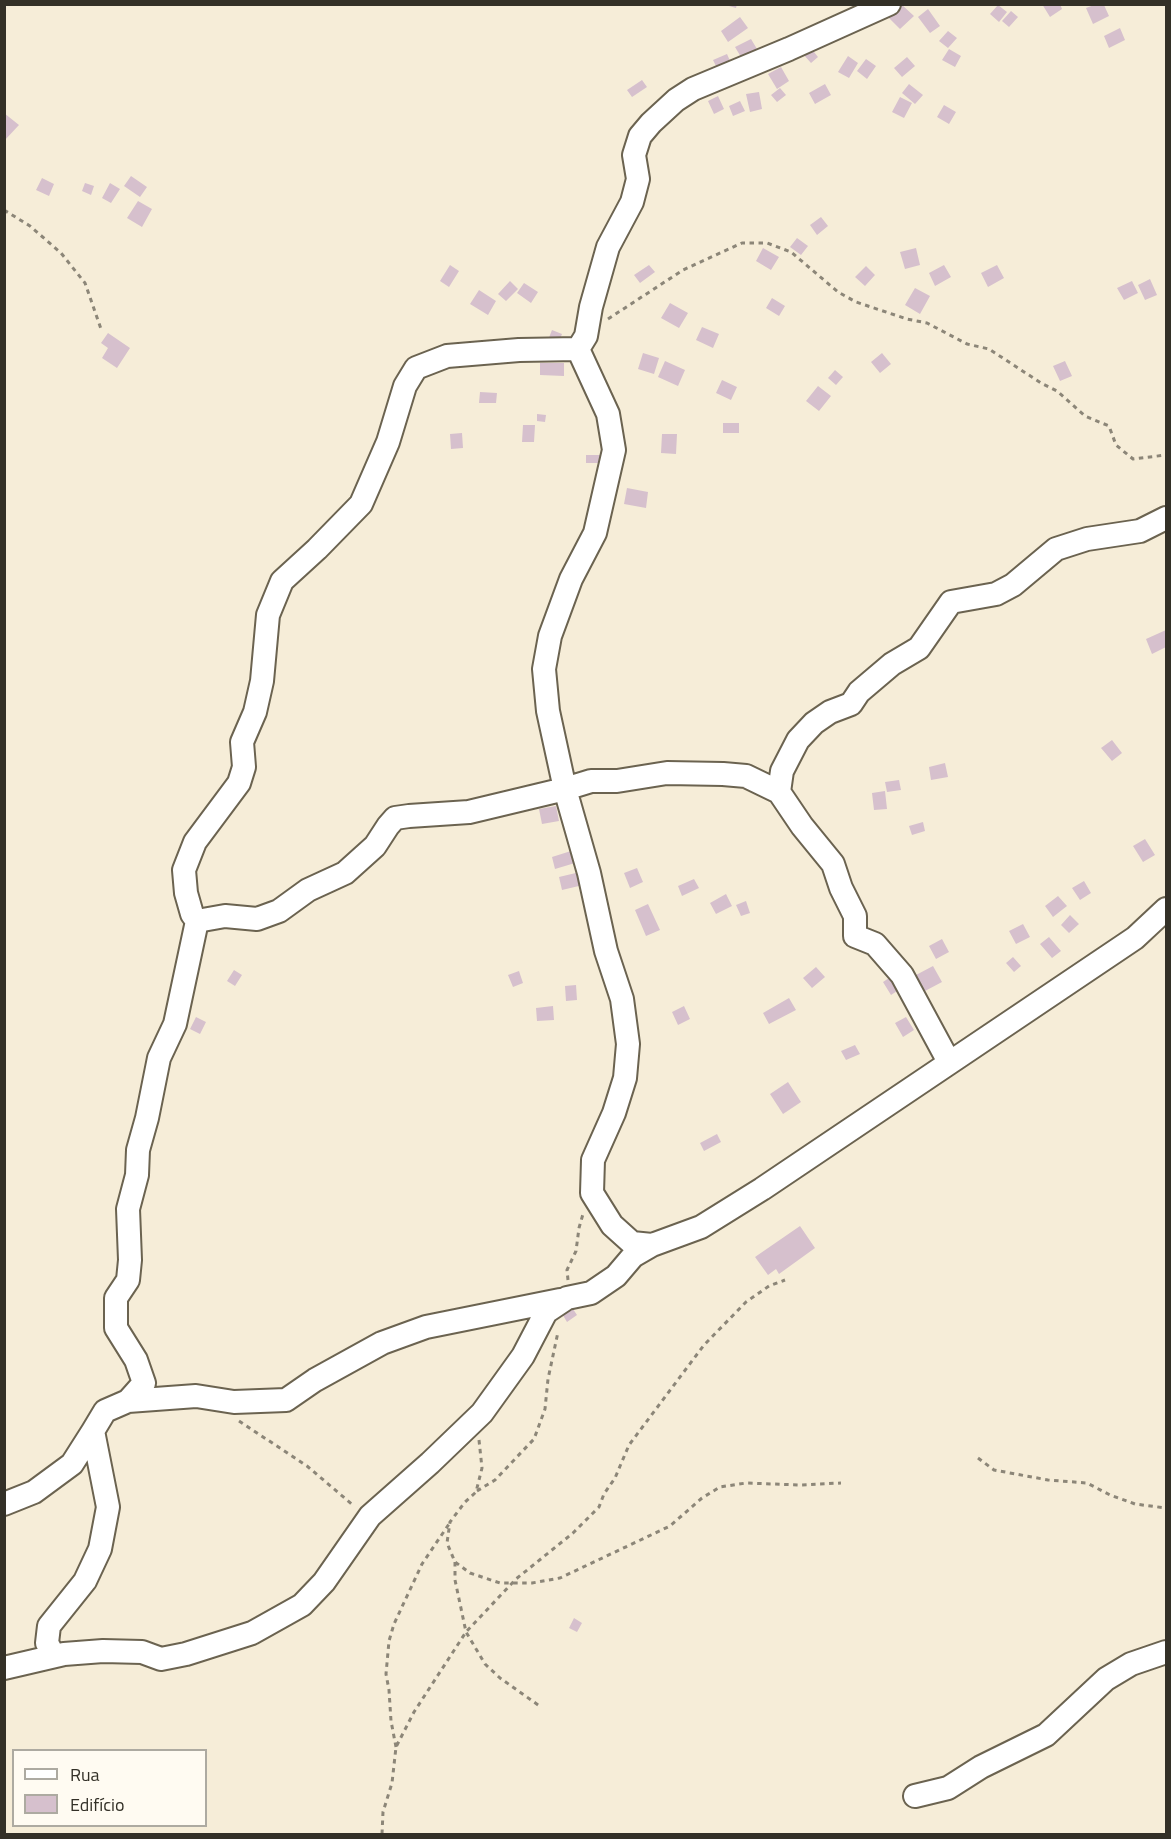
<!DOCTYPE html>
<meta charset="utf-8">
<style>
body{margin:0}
#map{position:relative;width:1171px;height:1839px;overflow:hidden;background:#f6edd8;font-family:"Titillium Web",sans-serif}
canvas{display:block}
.frame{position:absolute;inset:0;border:6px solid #333027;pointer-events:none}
.legend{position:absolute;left:12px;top:1749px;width:195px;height:78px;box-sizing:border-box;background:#fffbf2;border:2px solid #adaaa1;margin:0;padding:8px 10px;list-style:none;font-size:18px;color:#333027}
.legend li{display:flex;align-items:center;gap:12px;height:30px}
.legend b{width:30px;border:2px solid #adaaa1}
</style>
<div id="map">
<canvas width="1171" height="1839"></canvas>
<div class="frame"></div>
<ul class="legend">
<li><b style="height:8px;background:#fff"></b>Rua</li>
<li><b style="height:16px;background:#d6c0cd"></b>Edifício</li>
</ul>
</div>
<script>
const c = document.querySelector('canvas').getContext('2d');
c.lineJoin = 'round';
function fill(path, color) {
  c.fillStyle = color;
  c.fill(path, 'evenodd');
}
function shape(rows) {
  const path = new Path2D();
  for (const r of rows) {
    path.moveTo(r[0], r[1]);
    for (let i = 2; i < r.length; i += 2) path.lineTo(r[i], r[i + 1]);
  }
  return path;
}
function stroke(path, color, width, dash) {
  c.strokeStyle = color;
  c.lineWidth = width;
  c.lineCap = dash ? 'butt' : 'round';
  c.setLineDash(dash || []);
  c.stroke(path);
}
const building = shape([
 [722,4,737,4,736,8],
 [901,4,914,16,900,29,888,17],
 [1042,4,1060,4,1062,9,1050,17],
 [998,5,1007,12,999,22,990,14],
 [1094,5,1104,5,1109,16,1093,24,1086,8],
 [928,9,940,26,930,33,918,17],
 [1011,11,1018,17,1009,27,1002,21],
 [740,17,748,28,728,42,721,31],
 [1120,28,1125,40,1109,48,1104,36],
 [948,31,957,38,948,48,939,41],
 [751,39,757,49,741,57,735,47],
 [810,47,818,57,811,63,803,54],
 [949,49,961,56,955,67,942,60],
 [727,54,734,70,721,76,713,60],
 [848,56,858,63,849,78,838,72],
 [907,57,915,66,902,77,894,68],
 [866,59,876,66,867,79,857,71],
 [781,67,789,81,777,89,768,74],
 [642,80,647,87,632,97,627,90],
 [825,84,831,95,815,104,809,93],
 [909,84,923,95,915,104,902,93],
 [780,88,786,95,777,102,771,95],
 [759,92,762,109,750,112,746,94],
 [718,96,724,109,714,114,708,101],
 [900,97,912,103,904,118,892,112],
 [740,101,745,111,733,116,729,106],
 [944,105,956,112,949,124,937,117],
 [4,113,19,125,4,141],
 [131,176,147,187,140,197,124,186],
 [42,178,54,184,49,196,36,190],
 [85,183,94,186,91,195,82,191],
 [110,183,120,189,111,203,102,198],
 [138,201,152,209,142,227,127,218],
 [821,217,828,226,817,235,810,225],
 [797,238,808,246,801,255,790,247],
 [763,248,779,257,771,270,756,261],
 [916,248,920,265,905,269,900,252],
 [450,265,459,271,449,287,440,281],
 [649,265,655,272,640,283,634,275],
 [944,265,951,277,935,286,929,273],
 [997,265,1004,278,988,287,981,273],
 [866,266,875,275,865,286,855,277],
 [1150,279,1157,295,1145,300,1138,285],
 [510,281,518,289,506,301,498,294],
 [1132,281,1138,293,1124,300,1117,288],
 [524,283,538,292,531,303,517,293],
 [915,288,930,296,920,314,905,305],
 [479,290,496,301,488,315,470,304],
 [772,298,785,306,779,316,766,308],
 [670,303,688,313,679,328,661,318],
 [702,327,719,334,713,348,696,340],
 [552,330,562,334,558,344,548,340],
 [108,333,130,348,117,368,102,358,108,348,101,343],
 [643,353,659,358,654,374,638,369],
 [882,353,891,364,880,373,871,362],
 [665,361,685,370,678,386,658,377],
 [1065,361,1072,376,1060,381,1053,366],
 [540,363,564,363,564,376,540,375],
 [835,370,843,377,836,385,828,378],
 [722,380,737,387,731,400,716,393],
 [818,386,831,396,819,411,806,401],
 [480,392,497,393,496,403,479,403],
 [537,414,546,415,545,422,537,421],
 [723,423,739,423,739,433,723,433],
 [523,425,535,425,534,442,522,442],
 [462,433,463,448,451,449,450,434],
 [662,434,677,434,676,454,661,453],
 [586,455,600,455,600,463,586,463],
 [627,488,648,492,646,508,624,504],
 [1166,630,1166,647,1152,654,1146,639],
 [1112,740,1122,753,1112,761,1101,748],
 [945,763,948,777,931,780,929,767],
 [899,780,901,790,887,792,885,782],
 [885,791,887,809,874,810,872,793],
 [556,806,559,821,542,824,539,809],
 [923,822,925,831,912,835,909,826],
 [1145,839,1155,855,1143,862,1133,846],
 [571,851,575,863,555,869,552,857],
 [637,868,643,882,630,888,624,873],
 [580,872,583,885,562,890,559,877],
 [694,879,699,888,682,896,678,886],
 [1084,881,1091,893,1080,900,1072,888],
 [726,894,732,906,716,914,710,903],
 [1058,896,1067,906,1053,917,1045,906],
 [746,901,750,913,741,916,736,905],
 [648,904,660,930,646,936,635,910],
 [1070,915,1079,924,1069,933,1061,925],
 [1023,924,1030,937,1016,944,1009,931],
 [1049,937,1061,951,1052,958,1040,944],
 [942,939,949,952,936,959,929,946],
 [1013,957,1021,966,1014,972,1006,963],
 [933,966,942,982,925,991,916,975],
 [816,967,825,977,812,988,803,978],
 [234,970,242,975,235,986,227,981],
 [519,971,523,983,513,987,508,975],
 [892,976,900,989,891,995,883,982],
 [576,985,577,1000,566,1001,565,986],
 [789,998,796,1010,769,1024,763,1013],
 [553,1006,554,1020,537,1021,536,1008],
 [684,1006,690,1019,678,1025,672,1012],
 [196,1017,206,1022,200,1034,190,1029],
 [906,1017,914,1030,903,1037,895,1023],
 [855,1045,860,1054,846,1060,841,1051],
 [788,1082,801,1102,783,1114,770,1094],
 [717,1134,721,1142,704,1151,700,1143],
 [800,1226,815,1248,779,1274,776,1269,768,1275,755,1257],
 [571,1306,577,1315,567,1322,561,1312],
 [574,1618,582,1623,577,1632,569,1628]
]);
const path = shape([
 [4,210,30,226,61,253,85,283,101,329],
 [608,319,683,270,742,243,767,243,791,252,838,292,856,302,907,319,927,323,967,344,989,349,1041,383,1057,391,1085,416,1109,426,1116,445,1133,459,1166,455],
 [568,1280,567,1270,576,1251,579,1228,583,1214],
 [239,1421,307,1466,354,1506],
 [479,1440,482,1468,476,1492,465,1502,450,1522,447,1543,455,1562,470,1573,500,1583,532,1583,560,1578,670,1526,702,1498,720,1487,746,1483,801,1485,841,1483],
 [978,1458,994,1470,1048,1480,1087,1483,1110,1495,1135,1504,1166,1508],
 [477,1491,495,1480,534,1439,545,1409,548,1379,558,1332],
 [455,1562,455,1580,466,1632,485,1664,500,1678,541,1707],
 [396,1747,391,1721,389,1690,386,1674,389,1641,394,1624,422,1564,449,1524],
 [382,1834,383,1812,392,1783,396,1747,414,1712,466,1632,516,1579,573,1533,599,1507,604,1494,615,1478,629,1445,704,1345,746,1302,769,1286,785,1280]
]);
const minor = shape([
 [578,349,608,414,614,450,595,533,571,579,550,636,544,669,548,711,565,789,589,873,606,951,622,999,628,1044,625,1078,614,1113,593,1160,592,1193,612,1225,632,1243,652,1245],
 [578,349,586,336,591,307,608,247,632,202,638,179,634,155,640,136,651,123,676,100,693,89,789,49,889,4],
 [779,792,802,826,833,864,841,888,855,916,855,936,875,944,902,975,949,1062],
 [197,921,225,916,257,919,279,911,308,890,345,873,375,846,388,826,395,818,409,816,469,812,565,789,591,781,617,781,667,773,723,774,746,776,779,792,782,771,798,740,814,723,830,712,851,704,859,692,892,664,919,648,951,602,996,594,1013,585,1056,549,1087,539,1140,531,1166,518],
 [197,921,192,914,186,893,184,870,195,842,239,783,244,767,242,742,255,712,262,681,268,615,282,581,317,549,361,504,388,442,405,386,416,368,447,356,519,350,578,349],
 [128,1401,196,1396,234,1402,286,1400,315,1380,382,1343,426,1327,560,1300],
 [4,1504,34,1492,72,1464,93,1431],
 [54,1656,47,1643,49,1626,85,1581,100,1549,108,1507,93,1431,105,1411,128,1401,144,1383,136,1360,116,1328,116,1298,128,1280,130,1260,128,1209,137,1175,138,1150,147,1118,159,1058,175,1024,197,921],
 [4,1668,64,1654,103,1651,142,1652,161,1659,186,1654,252,1633,302,1605,324,1582,370,1516,430,1463,482,1413,523,1356,546,1312,567,1298,591,1293,616,1276,633,1256,652,1245,701,1227,762,1189,1135,938,1166,909],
 [915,1796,948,1788,981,1767,1046,1735,1106,1679,1131,1664,1166,1652]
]);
fill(building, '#d6c0cd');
stroke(minor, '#6b6350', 26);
stroke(path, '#8c8678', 3, [4.5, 4.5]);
stroke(minor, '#fff', 22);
</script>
